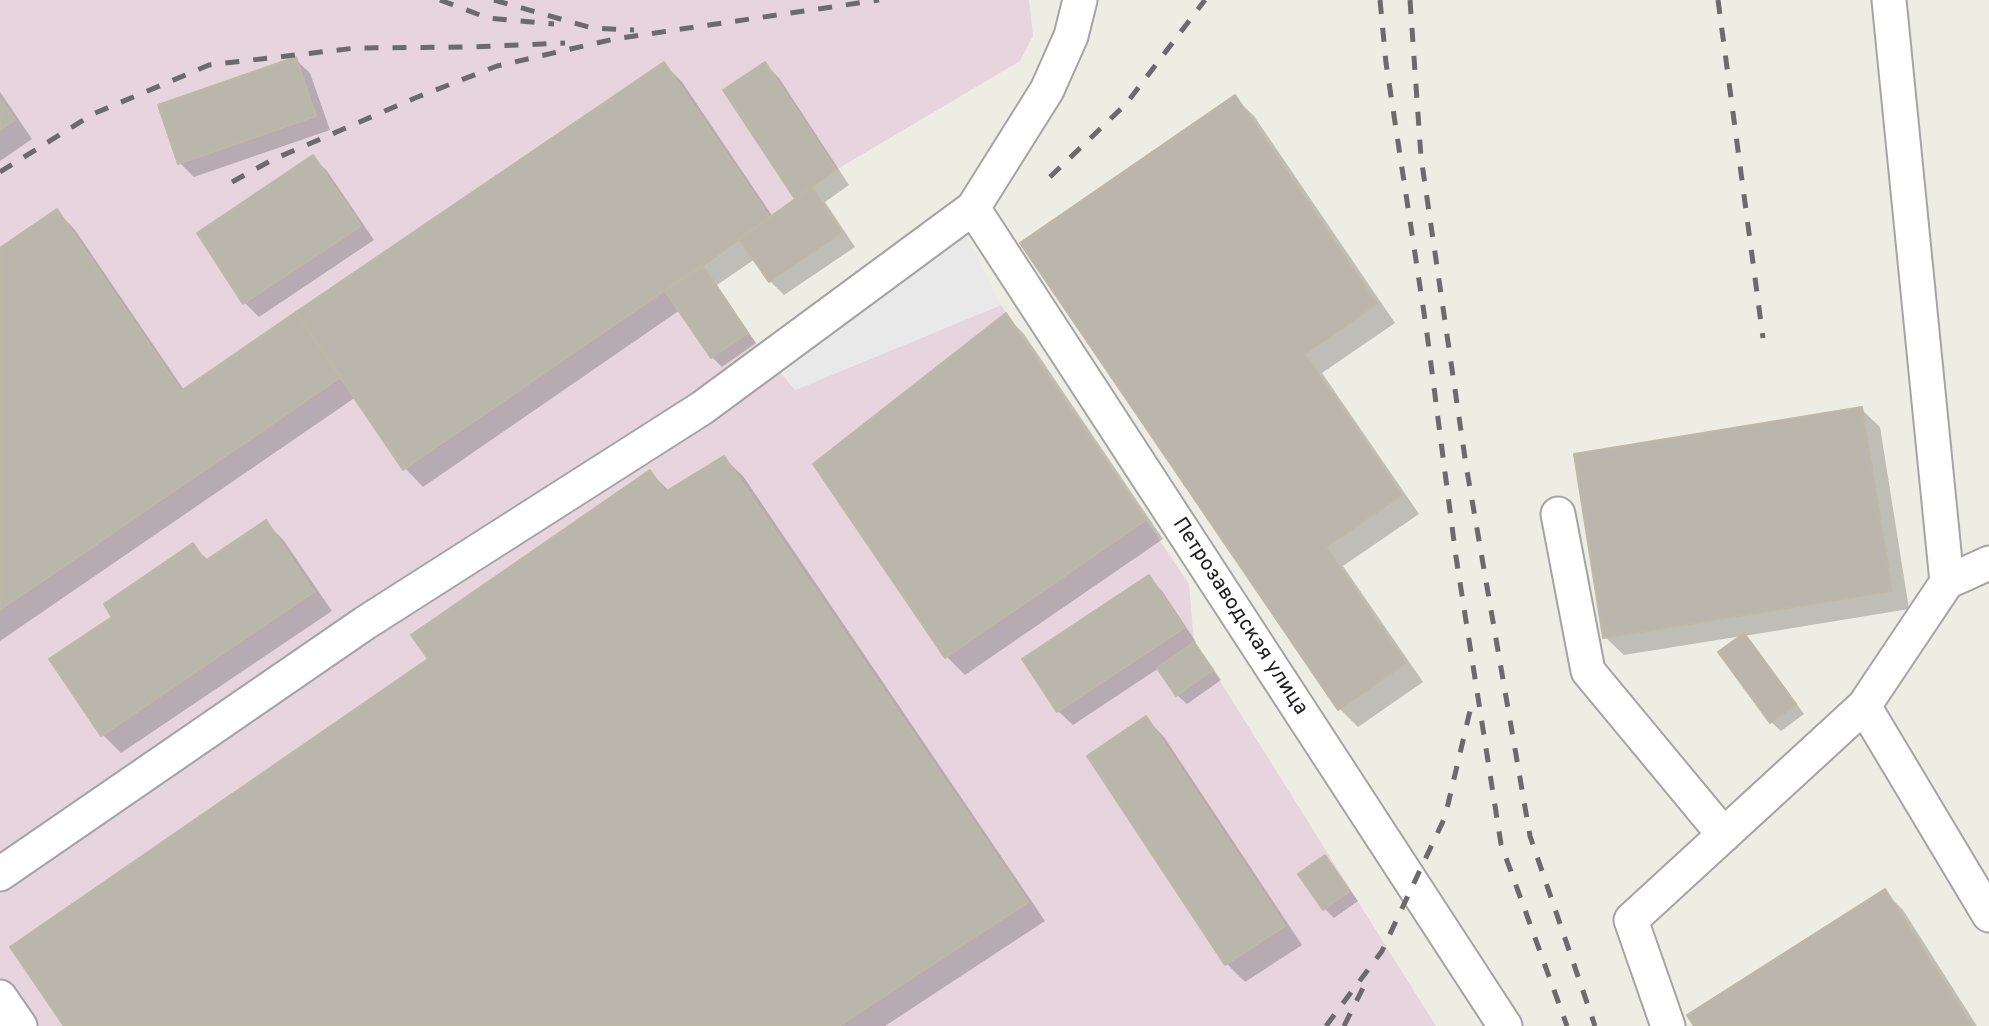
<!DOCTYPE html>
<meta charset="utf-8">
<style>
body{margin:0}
canvas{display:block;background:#eeede3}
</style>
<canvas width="1989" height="1026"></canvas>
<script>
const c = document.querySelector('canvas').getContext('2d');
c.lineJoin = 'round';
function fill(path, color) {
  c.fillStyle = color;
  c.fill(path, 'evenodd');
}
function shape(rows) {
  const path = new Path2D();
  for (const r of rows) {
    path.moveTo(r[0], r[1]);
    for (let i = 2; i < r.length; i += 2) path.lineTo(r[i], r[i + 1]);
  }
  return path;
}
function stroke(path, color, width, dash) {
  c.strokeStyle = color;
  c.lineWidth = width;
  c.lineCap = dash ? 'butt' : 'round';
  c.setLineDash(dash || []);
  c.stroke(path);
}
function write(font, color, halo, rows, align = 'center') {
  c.font = font + ' Overpass,sans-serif';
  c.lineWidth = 6;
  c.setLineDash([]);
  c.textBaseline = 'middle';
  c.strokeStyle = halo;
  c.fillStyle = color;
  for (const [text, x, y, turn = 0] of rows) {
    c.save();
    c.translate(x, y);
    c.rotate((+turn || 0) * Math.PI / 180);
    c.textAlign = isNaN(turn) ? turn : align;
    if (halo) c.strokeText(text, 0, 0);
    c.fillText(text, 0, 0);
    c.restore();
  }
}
const industrial = shape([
 [0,0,1029,0,1033,36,1020,61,836,170,703,266,748,333,795,390,1001,305,1189,584,1194,643,1213,670,1436,1026,0,1026]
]);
const parking = shape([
 [962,225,1001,305,795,390,777,360]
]);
const shadow = shape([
 [295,59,310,73,330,130,194,177,180,163],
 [664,64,682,82,773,217,797,200,725,90,765,64,779,78,849,185,825,202,855,247,784,295,770,281,755,259,717,285,756,343,722,367,712,357,680,310,423,487,405,468,356,397,0,641,0,250,57,211,75,230,184,390],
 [0,92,32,139,0,161],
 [1235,98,1254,116,1395,323,1322,373,1419,514,1343,566,1423,682,1358,727,1339,708],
 [313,157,327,171,374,240,259,317,245,303],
 [1006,316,1024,334,1163,539,965,675,947,657,815,465],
 [1861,409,1880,427,1909,609,1744,636,1753,644,1804,714,1781,731,1771,722,1720,652,1742,636,1624,655,1605,637],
 [724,458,743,476,1045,921,885,1026,66,1026,431,659,650,472,669,491],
 [266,522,284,541,332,611,121,753,103,735,52,659,114,617,193,546,209,561],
 [1148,577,1162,591,1196,642,1193,645,1203,654,1221,680,1187,704,1177,695,1159,668,1073,725,1058,711,1024,660],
 [1146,718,1164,737,1302,945,1245,982,1227,964],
 [1325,857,1334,867,1358,901,1334,918,1324,908],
 [1884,891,1903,910,1977,1026,1696,1026]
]);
const building = shape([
 [296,57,316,116,178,164,158,105,296,57],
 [664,62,770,218,403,470,296,312,664,62],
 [765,62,836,170,795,199,723,90,765,62],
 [1235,95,1377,304,1305,354,1402,495,1326,547,1406,663,1338,710,1020,243,1235,95],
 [0,98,15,120,0,130,0,98],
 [313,155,361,226,243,304,197,233,313,155],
 [812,187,842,232,769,282,739,239,812,187],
 [57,209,181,391,296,312,341,377,0,610,0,248,57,209],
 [703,266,748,333,711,358,665,291,703,266],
 [1006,313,1146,520,945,658,813,464,1006,313],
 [1862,407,1892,591,1603,638,1574,454,1862,407],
 [724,456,1028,902,839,1026,64,1026,10,947,428,659,411,635,650,470,665,492,724,456],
 [266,520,314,592,101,736,49,659,112,617,104,604,193,543,205,561,266,520],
 [1149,575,1184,628,1057,712,1022,659,1149,575],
 [1744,633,1796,704,1770,723,1718,652,1744,633],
 [1194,642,1213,670,1176,696,1157,668,1194,642],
 [1146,716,1285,926,1225,965,1087,756,1146,716],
 [1325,855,1350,891,1323,910,1298,874,1325,855],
 [1885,889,1972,1026,1694,1026,1687,1015,1885,889]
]);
const minor = shape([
 [973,208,1505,1026],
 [1558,514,1588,671,1724,835],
 [1947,582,1989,563],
 [1864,706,1989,915],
 [0,874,365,623,702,408,973,208,1047,90,1071,36,1080,0],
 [0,997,20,1026],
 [1668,1026,1631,920,1864,706,1947,582,1889,0]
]);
const rail = shape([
 [440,0,488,18,554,24],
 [494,0,592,28,634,30],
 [1380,0,1386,63,1426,326,1456,557,1501,844,1567,1026],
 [1410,0,1421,157,1466,465,1530,836,1595,1026],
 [1718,0,1763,338],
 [0,172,93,114,209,65,356,48,471,47,565,43],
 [1050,177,1126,104,1205,0],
 [232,182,272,160,415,98,497,66,614,39,879,0],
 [1326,1026,1382,951,1445,817,1473,698],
 [1344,1026,1363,988]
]);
const streetNames = [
 ["Петрозаводская улица",1239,617,57]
];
fill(industrial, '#e7d5de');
fill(parking, '#e9e9e9');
fill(shadow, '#0003');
fill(building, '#bab6ac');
stroke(building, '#bfb8a5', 2);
stroke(minor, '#a4a4a4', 37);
stroke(minor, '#fff', 33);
stroke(rail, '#6b6b6b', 5, [14, 14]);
write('21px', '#1d1d1d', '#fff', streetNames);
</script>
